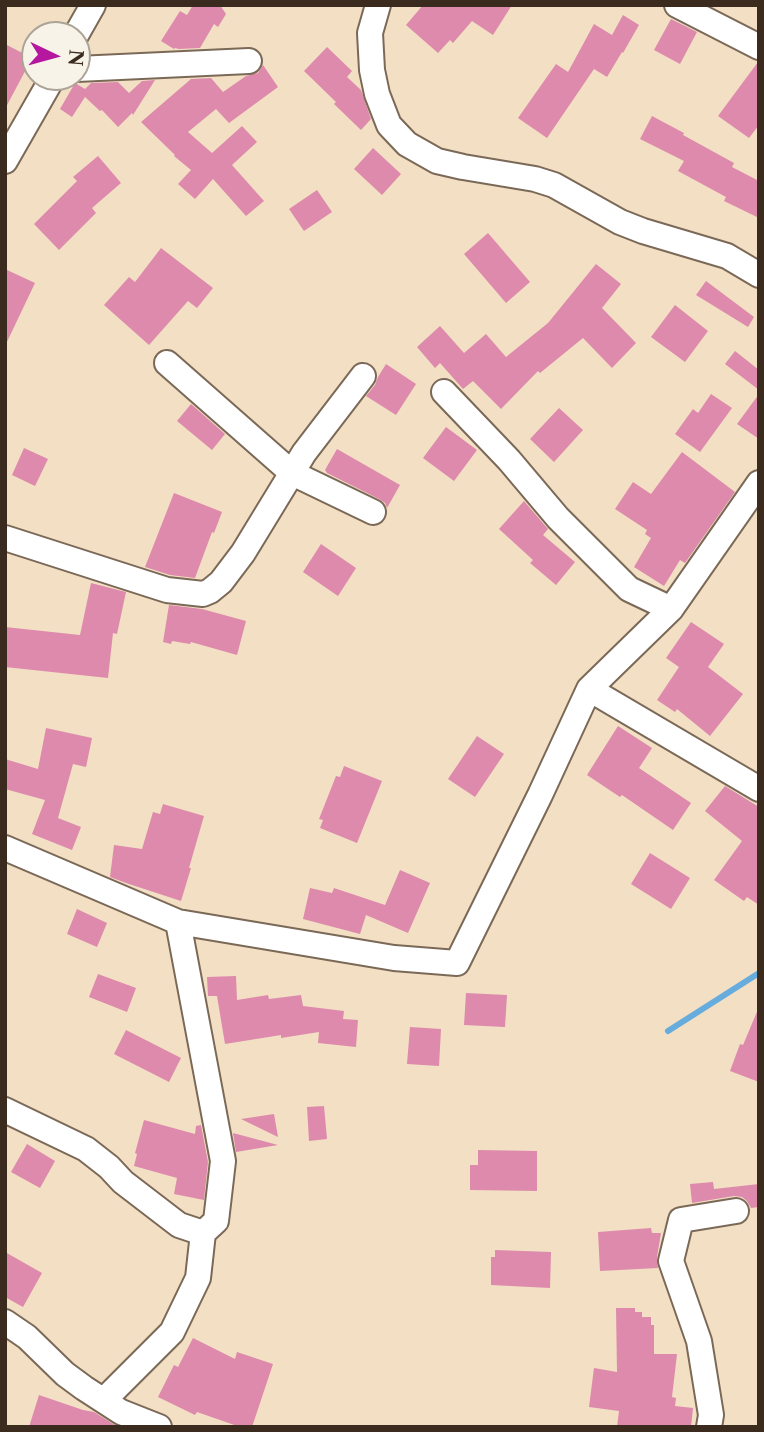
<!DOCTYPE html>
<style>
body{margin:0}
#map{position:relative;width:764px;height:1432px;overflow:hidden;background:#f3dfc4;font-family:"Libre Caslon Text",serif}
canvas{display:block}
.frame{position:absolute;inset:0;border:7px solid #3b2a1e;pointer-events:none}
.north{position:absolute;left:21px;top:21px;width:70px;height:70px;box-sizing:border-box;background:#f7f3e8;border:2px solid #aca397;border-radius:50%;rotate:95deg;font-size:19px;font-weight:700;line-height:28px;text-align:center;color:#3b2a1e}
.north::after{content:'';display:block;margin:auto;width:24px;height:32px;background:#b5179e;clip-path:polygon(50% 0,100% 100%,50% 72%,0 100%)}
</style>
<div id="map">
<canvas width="764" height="1432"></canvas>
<div class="frame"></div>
<div class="north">N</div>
</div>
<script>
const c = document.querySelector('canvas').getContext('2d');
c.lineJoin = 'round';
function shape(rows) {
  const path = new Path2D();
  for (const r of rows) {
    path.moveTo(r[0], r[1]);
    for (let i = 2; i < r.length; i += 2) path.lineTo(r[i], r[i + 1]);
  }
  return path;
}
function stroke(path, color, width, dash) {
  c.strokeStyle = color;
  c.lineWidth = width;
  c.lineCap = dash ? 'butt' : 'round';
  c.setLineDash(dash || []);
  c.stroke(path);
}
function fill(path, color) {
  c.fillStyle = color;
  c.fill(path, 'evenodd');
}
const stream = shape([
 [668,1031,759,973]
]);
const building = shape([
 [193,5,220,5,226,14,218,27,214,24,200,48,179,49,175,48,174,49,161,41,180,11,187,15],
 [423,5,512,5,493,35,472,21,453,43,450,40,438,53,406,25],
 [623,15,639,25,623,53,622,52,607,77,594,69,547,138,518,118,556,64,568,72,594,24,612,35],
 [671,19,697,32,680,64,654,50],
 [5,44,32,58,5,109],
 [327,47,352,71,347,77,361,90,371,119,361,130,334,104,336,102,304,71],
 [758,62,759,125,749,138,718,116],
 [263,65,278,87,229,123,216,109,188,132,212,153,242,126,257,142,232,165,264,201,246,216,213,179,195,199,178,184,191,170,174,156,175,155,141,122,191,79,211,78,223,92,246,76,258,73],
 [155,80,133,115,132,113,118,127,102,110,100,111,85,97,72,117,60,109,75,83,85,89,91,83,118,82,129,93,142,81],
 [652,116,684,133,683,135,734,163,732,167,759,181,759,218,724,201,726,197,678,171,684,161,640,139],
 [373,148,401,174,382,195,354,169],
 [98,156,121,183,92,208,96,213,59,250,34,224,77,181,73,177],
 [317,190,332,212,304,231,289,209],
 [488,233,530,282,506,303,464,254],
 [161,248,213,288,197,308,188,301,149,345,104,305,129,277,135,282],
 [596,264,621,284,602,308,636,343,612,368,583,338,540,373,538,371,501,409,473,381,463,389,440,363,435,368,417,347,440,326,464,353,486,334,506,357,548,323],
 [5,269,35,283,5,346],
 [706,281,754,317,748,327,696,295],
 [675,305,708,331,685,362,651,337],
 [735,351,759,370,759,390,725,364],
 [386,364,416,384,396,415,366,396,375,385,378,377],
 [711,394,732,408,700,452,675,434,693,409,698,413],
 [759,394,759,439,737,424],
 [191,404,225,434,212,450,177,421],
 [559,408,583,430,554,462,530,439],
 [446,427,477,450,454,481,423,458],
 [24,448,48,459,35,486,12,475],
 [337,449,400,485,387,508,385,503,379,499,327,473,325,470],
 [682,452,735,492,685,563,680,560,664,586,634,567,651,538,645,534,647,530,615,509,633,482,651,494],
 [174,493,222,512,214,533,212,532,195,578,170,575,145,567],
 [524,501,548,529,543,535,575,562,556,585,530,563,533,560,499,529],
 [321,544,356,568,338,596,303,572],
 [91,583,126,592,117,634,113,633,108,678,5,667,5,627,80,635],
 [169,605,202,609,246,621,237,655,191,642,190,644,172,641,171,644,163,642],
 [691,622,724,644,708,667,743,694,710,736,677,709,675,712,657,700,679,667,666,658],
 [618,726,652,748,639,768,691,803,673,830,622,795,620,797,587,775],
 [46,728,92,738,86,767,73,764,58,818,81,827,72,850,32,834,45,800,5,789,5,759,38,769],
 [477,736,504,754,475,797,448,779],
 [344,766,382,781,357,843,320,828,323,820,319,819,336,776,340,777],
 [725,786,759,807,759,905,747,897,744,901,714,880,742,841,705,811],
 [163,804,204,816,189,868,191,868,181,901,126,883,110,877,114,845,142,849,153,812,160,814],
 [650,853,690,878,671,909,631,884],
 [400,870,430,883,408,933,366,915,360,934,303,919,310,888,332,893,334,888,385,905],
 [77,909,107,923,97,947,67,934],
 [98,974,136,988,127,1012,89,997],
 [236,976,237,1000,268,995,269,999,301,995,303,1006,344,1011,343,1019,358,1020,356,1047,318,1043,319,1032,281,1038,281,1035,225,1044,217,996,208,996,207,977],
 [466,993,507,995,505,1027,464,1025],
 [759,1007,759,1082,730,1071,740,1044,743,1045],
 [410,1027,441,1029,439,1066,407,1064],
 [126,1030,181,1058,169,1082,114,1054],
 [324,1106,327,1139,309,1141,307,1107],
 [274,1114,278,1137,241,1119],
 [144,1120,195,1134,196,1126,201,1125,208,1162,204,1200,174,1194,177,1178,134,1166,137,1154,135,1153],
 [233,1133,278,1145,236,1152],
 [27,1144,55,1161,40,1188,11,1172],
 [478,1150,537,1151,537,1191,470,1190,470,1165,478,1165],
 [713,1182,714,1189,759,1184,759,1207,751,1208,747,1201,742,1197,734,1196,692,1203,690,1184],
 [651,1228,652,1233,661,1233,657,1257,658,1268,600,1271,598,1232],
 [495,1250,551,1252,550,1288,491,1285,491,1257,495,1257],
 [5,1252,42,1273,23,1307,5,1297],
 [616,1308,635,1308,635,1312,642,1312,642,1317,651,1317,651,1325,654,1325,654,1354,677,1354,672,1397,676,1398,675,1406,693,1408,691,1427,617,1427,619,1411,589,1407,594,1368,617,1372],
 [193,1338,235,1359,237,1352,273,1364,252,1427,240,1427,197,1412,195,1415,158,1397,174,1365,178,1367],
 [39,1395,83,1410,94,1412,118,1427,29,1427]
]);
const minor = shape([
 [378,5,370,33,372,70,377,94,389,125,407,144,437,161,463,167,535,179,554,185,620,222,643,231,727,256,759,275],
 [677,5,759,47],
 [76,35,93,5],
 [77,69,249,61],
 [5,161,53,77],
 [167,363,292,473,373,512],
 [444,392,509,460,558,518,629,589,671,609],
 [5,538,167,590,203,594,210,591,221,582,243,553,304,453,363,376],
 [589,689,759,789],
 [5,848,178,922,394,958,457,963,540,795,589,689,671,609,759,483],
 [5,1110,86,1149,109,1167,123,1182,179,1225,203,1233,216,1221,223,1161,178,922],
 [5,1322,27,1337,65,1374,84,1388,121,1412,159,1427],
 [104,1400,172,1332,198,1278,203,1233],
 [709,1427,711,1415,699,1341,671,1261,681,1220,736,1211]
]);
stroke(stream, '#66acdc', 6);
fill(building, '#dd8aac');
stroke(minor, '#7b6958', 28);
stroke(minor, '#fff', 24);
</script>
